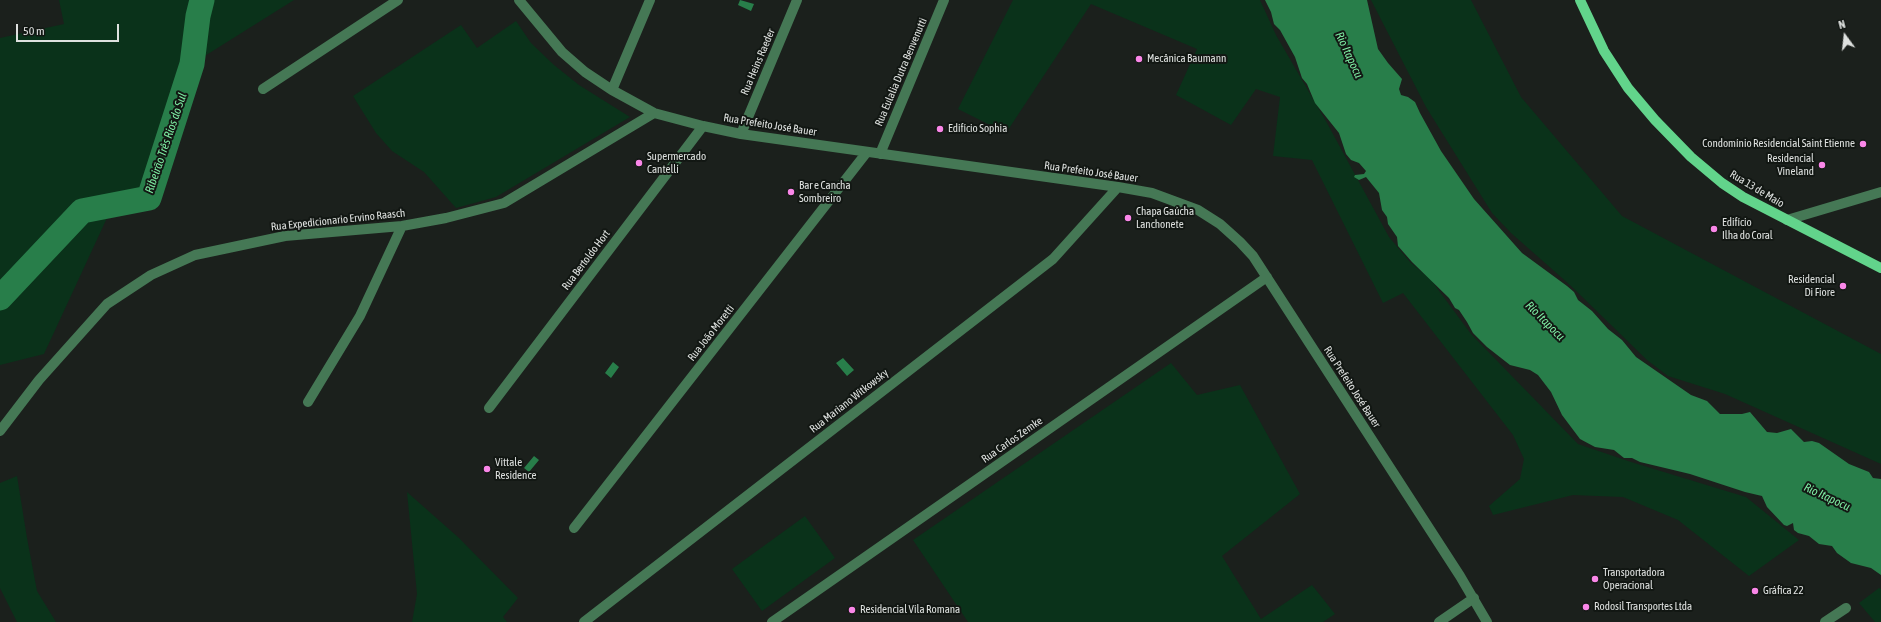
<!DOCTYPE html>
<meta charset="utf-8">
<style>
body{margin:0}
#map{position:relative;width:1881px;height:622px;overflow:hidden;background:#1b201c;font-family:"Asap Condensed",sans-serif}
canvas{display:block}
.north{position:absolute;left:1825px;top:16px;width:40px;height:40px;-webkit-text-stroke:3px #121713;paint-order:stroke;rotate:345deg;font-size:11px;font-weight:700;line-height:16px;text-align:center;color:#dee1df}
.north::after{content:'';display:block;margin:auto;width:14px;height:18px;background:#dee1df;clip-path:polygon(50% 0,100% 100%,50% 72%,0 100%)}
.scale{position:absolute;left:16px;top:24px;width:103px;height:18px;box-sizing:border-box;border:2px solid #dee1df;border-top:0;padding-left:5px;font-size:12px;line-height:14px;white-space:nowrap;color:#dee1df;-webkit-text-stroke:3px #121713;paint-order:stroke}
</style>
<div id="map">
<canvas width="1881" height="622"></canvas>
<div class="north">N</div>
<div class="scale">50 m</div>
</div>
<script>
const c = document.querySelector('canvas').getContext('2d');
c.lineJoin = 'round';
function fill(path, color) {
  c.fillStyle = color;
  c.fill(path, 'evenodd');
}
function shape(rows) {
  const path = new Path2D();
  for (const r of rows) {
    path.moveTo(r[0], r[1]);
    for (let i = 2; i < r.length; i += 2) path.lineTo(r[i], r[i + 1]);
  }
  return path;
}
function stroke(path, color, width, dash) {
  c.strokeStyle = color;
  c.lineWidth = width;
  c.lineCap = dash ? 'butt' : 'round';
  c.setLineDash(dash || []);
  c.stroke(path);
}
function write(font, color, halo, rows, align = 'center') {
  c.font = font + ' "Asap Condensed",sans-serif';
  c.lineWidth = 4;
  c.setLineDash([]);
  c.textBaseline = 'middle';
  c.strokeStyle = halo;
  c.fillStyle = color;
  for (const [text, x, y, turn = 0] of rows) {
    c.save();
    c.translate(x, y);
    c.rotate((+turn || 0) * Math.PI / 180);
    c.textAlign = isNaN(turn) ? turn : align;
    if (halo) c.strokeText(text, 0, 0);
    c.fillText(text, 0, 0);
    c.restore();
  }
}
const green = shape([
 [59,0,294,0,192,64,149,198,113,205,44,354,0,365,0,38,64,24],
 [1013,0,1260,0,1276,35,1327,123,1389,237,1410,262,1431,280,1471,334,1578,444,1631,462,1746,497,1799,540,1749,576,1678,520,1623,497,1573,495,1493,515,1489,506,1520,479,1524,459,1513,435,1403,293,1383,303,1312,160,1273,156,1280,97,1256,89,1231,125,1176,95,1197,49,1091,4,1006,133,958,109],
 [1371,0,1471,0,1521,97,1622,216,1881,354,1881,464,1725,394,1668,376,1647,360,1570,285,1511,233,1492,213,1426,107],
 [516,21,531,43,554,65,579,85,630,117,496,197,456,208,424,172,392,151,376,133,353,96,461,25,477,48],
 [1171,363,1197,395,1240,385,1300,494,1222,556,1261,619,1312,585,1335,614,1323,622,968,622,913,540],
 [17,476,27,538,37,591,56,622,17,622,0,588,0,483],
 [407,492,459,538,518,598,503,617,507,622,412,622,417,594],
 [805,516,835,558,762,611,732,569],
 [1879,588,1881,589,1881,622,1875,622,1859,603]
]);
const water = shape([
 [740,0,754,4,751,11,738,5],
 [1265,0,1367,0,1378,49,1388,63,1402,79,1399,89,1401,95,1408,97,1415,102,1420,113,1441,151,1474,199,1522,253,1567,286,1574,292,1578,300,1592,311,1608,329,1622,340,1636,357,1691,395,1707,401,1720,414,1742,414,1750,412,1767,432,1777,433,1791,429,1804,442,1812,441,1819,443,1849,464,1869,472,1873,478,1881,479,1881,575,1871,568,1851,563,1837,553,1832,546,1819,544,1809,536,1798,533,1794,530,1793,523,1787,526,1784,525,1767,507,1762,496,1745,492,1690,474,1640,462,1632,458,1624,458,1614,450,1595,447,1580,439,1562,415,1551,392,1538,375,1530,370,1510,365,1487,347,1473,333,1467,322,1459,310,1455,308,1449,298,1412,262,1398,246,1397,237,1388,224,1387,217,1382,210,1379,193,1366,177,1359,180,1354,177,1355,175,1364,174,1366,171,1359,163,1351,160,1346,154,1339,133,1315,103,1307,84,1302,78,1295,57,1280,30,1274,24,1271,12],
 [843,358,854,370,847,376,836,363],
 [613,362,619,367,611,378,605,373],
 [534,456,539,460,529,472,524,468]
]);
const river = shape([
 [0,298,82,211,149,198,192,64,198,16,202,0]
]);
const minor = shape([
 [519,0,562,52,585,72,612,90,654,113,703,126,741,134,1118,187,1152,193,1198,210,1220,224,1240,242,1253,256,1460,576,1487,622],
 [263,89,398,0],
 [612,90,650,0],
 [741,134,797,0],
 [880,154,944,0],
 [1787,220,1881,192],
 [308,402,360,316,402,226],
 [489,408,703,126],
 [0,431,39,380,107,304,151,275,195,255,285,236,402,226,446,218,504,203,654,113],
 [574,528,867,152],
 [584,622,1053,259,1118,187],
 [772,622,1267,277],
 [1439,622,1474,598],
 [1825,622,1846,608]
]);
const major = shape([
 [1580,0,1604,51,1628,88,1655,120,1691,157,1722,183,1743,197,1881,268]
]);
const markers = [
 [1139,59,4,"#fa87e8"],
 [940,129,4,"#fa87e8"],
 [1863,144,4,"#fa87e8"],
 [639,163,4,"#fa87e8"],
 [1822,165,4,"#fa87e8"],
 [791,192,4,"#fa87e8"],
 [1128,218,4,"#fa87e8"],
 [1714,229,4,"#fa87e8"],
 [1843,286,4,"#fa87e8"],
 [487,469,4,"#fa87e8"],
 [1595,579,4,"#fa87e8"],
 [1755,591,4,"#fa87e8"],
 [1586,607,4,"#fa87e8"],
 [852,610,4,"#fa87e8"]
];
const poiNames = [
 ["Mecânica Baumann",1147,59],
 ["Edifício Sophia",948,129],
 ["Condomínio Residencial Saint Etienne",1855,144,"right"],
 ["Supermercado",647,157],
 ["Cantelli",647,170],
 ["Residencial",1814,159,"right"],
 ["Vineland",1814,172,"right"],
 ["Bar e Cancha",799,186],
 ["Sombreiro",799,199],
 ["Chapa Gaúcha",1136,212],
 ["Lanchonete",1136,225],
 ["Edifício",1722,223],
 ["Ilha do Coral",1722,236],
 ["Residencial",1835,280,"right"],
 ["Di Fiore",1835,293,"right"],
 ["Vittale",495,463],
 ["Residence",495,476],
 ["Transportadora",1603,573],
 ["Operacional",1603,586],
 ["Gráfica 22",1763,591],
 ["Rodosil Transportes Ltda",1594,607],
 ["Residencial Vila Romana",860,610]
];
const streetNames = [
 ["Rua Heins Raeder",758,62,-67],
 ["Rua Eulalia Dutra Benvenutti",901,72,-67],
 ["Rua Prefeito José Bauer",770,125,9],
 ["Rua Prefeito José Bauer",1091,172,8],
 ["Rua 13 de Maio",1757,189,31],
 ["Rua Expedicionario Ervino Raasch",338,220,-6],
 ["Rua Bertoldo Hort",586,260,-53],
 ["Rua João Moretti",711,333,-52],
 ["Rua Prefeito José Bauer",1352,387,57],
 ["Rua Mariano Witkowsky",849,401,-38],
 ["Rua Carlos Zemke",1012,440,-35]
];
const waterNames = [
 ["Rio Itapocu",1349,55,65],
 ["Ribeirão Três Rios do Sul",166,143,-71],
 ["Rio Itapocu",1545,321,45],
 ["Rio Itapocu",1827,497,25]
];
fill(green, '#0a321a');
fill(water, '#287e4a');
stroke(river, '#287e4a', 25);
stroke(minor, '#457855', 10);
stroke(major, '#62d48b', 10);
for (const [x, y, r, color] of markers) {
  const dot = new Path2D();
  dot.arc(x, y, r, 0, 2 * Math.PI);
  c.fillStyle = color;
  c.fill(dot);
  stroke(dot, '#121713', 1.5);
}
write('11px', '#dee1df', '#121713', poiNames, 'left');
write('11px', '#dee1df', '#121713', streetNames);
write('italic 12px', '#7eeca3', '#121713', waterNames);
</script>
